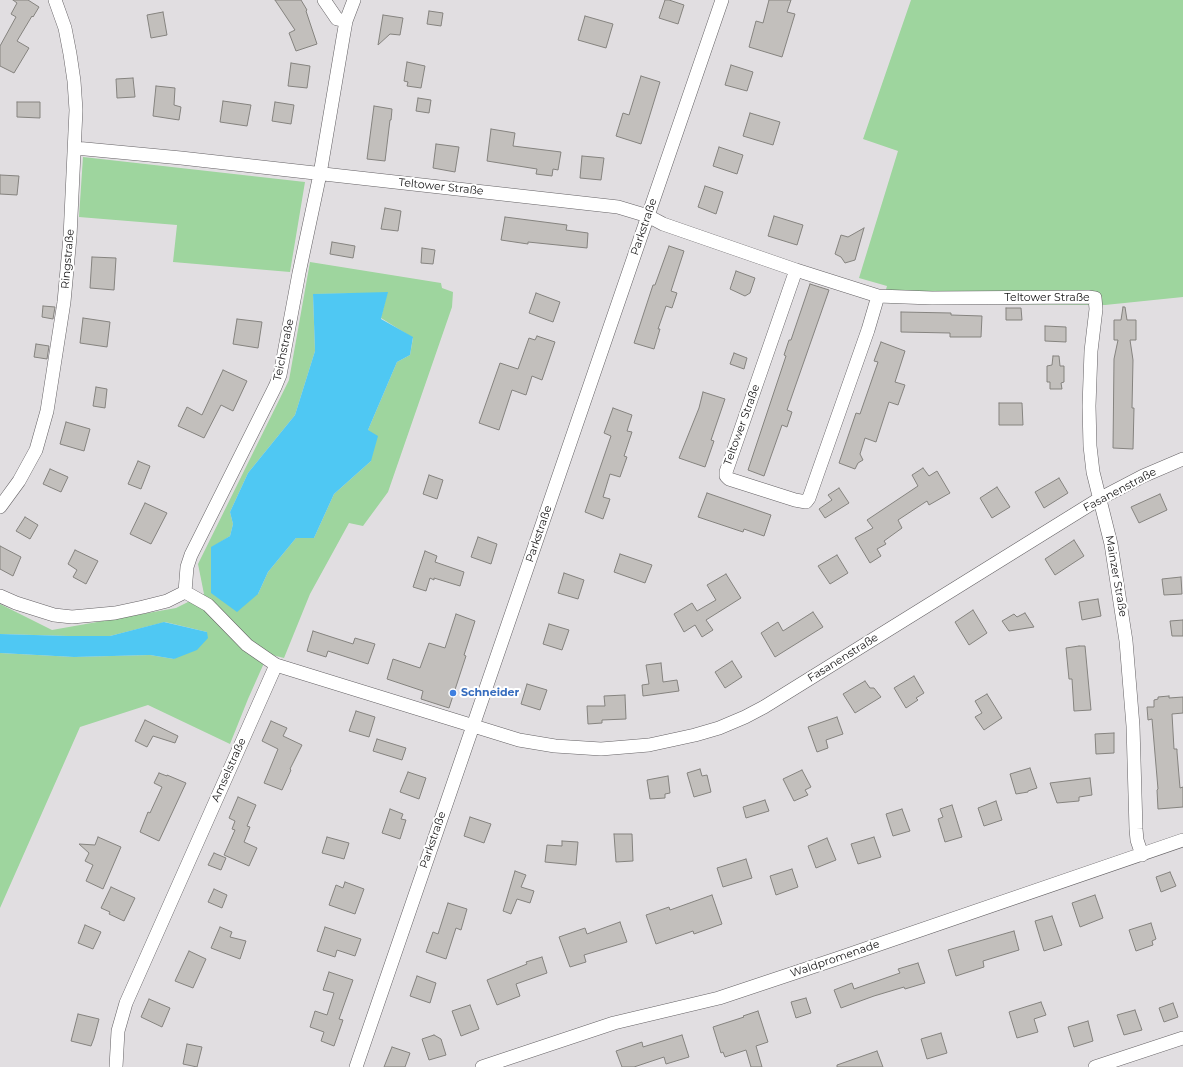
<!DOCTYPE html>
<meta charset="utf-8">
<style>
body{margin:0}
canvas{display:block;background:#e1dee1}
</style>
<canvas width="1183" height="1067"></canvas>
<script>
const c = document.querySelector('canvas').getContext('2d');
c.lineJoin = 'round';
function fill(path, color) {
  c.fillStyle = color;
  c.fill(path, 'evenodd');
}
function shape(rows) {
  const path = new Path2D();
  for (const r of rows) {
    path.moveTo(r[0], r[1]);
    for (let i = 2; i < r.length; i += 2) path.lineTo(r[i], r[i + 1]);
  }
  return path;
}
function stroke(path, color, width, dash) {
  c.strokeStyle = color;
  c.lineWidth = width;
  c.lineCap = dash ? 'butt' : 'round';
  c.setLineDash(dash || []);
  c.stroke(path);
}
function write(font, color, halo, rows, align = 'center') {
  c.font = font + ' Montserrat,sans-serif';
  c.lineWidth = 4;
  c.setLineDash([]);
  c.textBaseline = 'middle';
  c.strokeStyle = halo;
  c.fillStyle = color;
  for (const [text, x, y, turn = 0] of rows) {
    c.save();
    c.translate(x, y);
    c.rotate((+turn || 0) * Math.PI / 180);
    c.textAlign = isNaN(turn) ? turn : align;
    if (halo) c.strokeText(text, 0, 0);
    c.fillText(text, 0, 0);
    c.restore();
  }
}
const green = shape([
 [911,0,1183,0,1183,297,1105,305,882,303,887,286,859,278,898,151,863,139],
 [83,157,305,182,290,272,173,262,177,225,79,217],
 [310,262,441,283,442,288,453,292,452,307,388,492,363,526,349,523,310,594,284,658,268,654,248,699,230,744,148,705,80,727,0,908,0,653,74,657,150,655,174,659,207,632,165,622,110,636,68,636,0,634,0,604,52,630,176,608,204,594,198,564,289,380],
 [387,293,381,318,413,338,410,355,397,362,368,430,371,461,334,494,314,538,296,538,268,572,258,594,211,548,230,536,233,524,230,512,248,473,295,415,315,351,313,294]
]);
const water = shape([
 [388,292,381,319,413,337,410,355,397,362,368,430,378,436,371,461,334,494,314,538,296,538,268,572,258,594,237,612,211,593,211,547,230,536,233,524,230,512,248,473,295,415,315,351,313,294],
 [164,622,207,632,208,638,197,650,174,659,150,655,74,657,0,653,0,634,68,636,110,636]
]);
const building = shape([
 [13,0,28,0,39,7,33,17,32,16,17,41,29,48,14,73,0,66,0,46,16,17,11,14,17,3,13,0],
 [275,0,301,0,307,10,306,11,317,44,296,51,289,33,295,30,275,0],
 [665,0,669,0,684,5,678,24,659,18,665,0],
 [769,0,791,0,787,12,795,14,782,57,749,47,756,21,763,23,769,0],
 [429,11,443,13,441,26,427,24,429,11],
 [163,12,167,35,151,38,147,15,163,12],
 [383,15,403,18,400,35,390,34,378,45,383,15],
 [585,16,613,24,606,48,578,40,585,16],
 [407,62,425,66,421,88,407,86,408,82,404,81,407,62],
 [291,63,310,66,307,88,288,86,291,63],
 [731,65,753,72,747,91,725,85,731,65],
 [641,76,660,82,641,144,616,136,623,113,629,115,641,76],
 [133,78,135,97,117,98,116,79,133,78],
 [156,86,175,88,174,105,181,107,179,120,153,116,156,86],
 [418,98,431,100,429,113,416,111,418,98],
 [223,101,251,105,247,126,220,122,223,101],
 [17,102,40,102,40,118,17,117,17,102],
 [275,102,294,105,291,124,272,121,275,102],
 [374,106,392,109,391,120,390,120,385,161,367,159,374,106],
 [750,113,780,122,773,145,743,136,750,113],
 [491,129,515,133,513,146,561,152,558,170,553,169,552,176,536,174,537,169,487,161,491,129],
 [436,144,459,147,455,172,433,168,436,144],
 [719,147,743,155,737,174,713,166,719,147],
 [582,156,604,158,601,180,580,178,582,156],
 [0,175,19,176,17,195,0,194,0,175],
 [705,186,723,192,716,214,698,207,705,186],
 [385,208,401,211,398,231,381,229,385,208],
 [774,216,803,225,797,245,768,236,774,216],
 [505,217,567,225,566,230,588,233,587,248,528,242,528,244,501,240,505,217],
 [864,228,855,260,845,263,841,257,835,254,841,235,848,237,864,228],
 [332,242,355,246,353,258,330,254,332,242],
 [669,246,684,251,671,291,677,293,672,308,666,306,658,329,660,329,654,349,634,343,653,285,655,285,669,246],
 [422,248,435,250,433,264,421,263,422,248],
 [92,257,116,258,114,290,90,288,92,257],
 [736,271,755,278,750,293,745,296,730,289,736,271],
 [810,284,829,290,787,410,792,412,787,427,782,425,764,476,748,470,786,356,784,355,789,340,791,340,810,284],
 [536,293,560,302,553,322,529,313,536,293],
 [43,306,55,307,53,319,42,317,43,306],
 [1123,307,1125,307,1127,320,1136,320,1136,340,1130,340,1133,360,1132,408,1134,408,1133,449,1113,448,1114,359,1118,340,1114,340,1114,320,1121,320,1123,307],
 [1006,308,1021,308,1022,320,1006,320,1006,308],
 [901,312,951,313,951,315,982,316,981,337,950,337,950,333,901,332,901,312],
 [83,318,110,322,107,347,80,343,83,318],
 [237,319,262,322,258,348,233,344,237,319],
 [1045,326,1066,327,1066,342,1045,341,1045,326],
 [537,336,555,342,542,380,532,376,526,395,512,390,499,430,479,423,500,363,518,369,529,338,535,340,537,336],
 [881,342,905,351,895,382,905,385,898,405,889,402,876,442,865,438,860,454,863,460,858,463,855,469,839,463,856,413,860,414,878,362,874,361,881,342],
 [36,344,49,346,47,359,34,357,36,344],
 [734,353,747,358,744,369,730,364,734,353],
 [1053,356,1059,356,1060,366,1064,366,1064,382,1061,383,1062,389,1050,389,1050,382,1047,382,1047,366,1052,365,1053,356],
 [223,370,247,381,233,411,221,405,204,438,178,426,187,407,202,415,223,370],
 [96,387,107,389,105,408,93,406,96,387],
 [703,392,725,399,711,440,714,441,705,467,679,458,699,408,703,392],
 [999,403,1022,403,1023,425,999,425,999,403],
 [613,408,632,415,627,431,632,432,624,456,627,457,620,477,610,474,603,497,610,499,603,519,585,512,611,436,604,433,613,408],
 [66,422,90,429,84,451,60,444,66,422],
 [138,461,150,466,141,489,128,484,138,461],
 [923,468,929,476,937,471,950,493,929,505,927,501,898,520,902,528,884,541,886,544,877,549,881,556,870,563,855,538,873,528,867,520,918,486,912,475,923,468],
 [50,469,68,477,61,492,43,484,50,469],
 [429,475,443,480,437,499,423,494,429,475],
 [1059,478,1068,493,1044,508,1035,492,1059,478],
 [997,487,1010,507,992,518,980,498,997,487],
 [839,488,849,503,825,518,819,509,832,500,828,495,839,488],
 [707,493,771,515,764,536,744,529,743,532,698,517,707,493],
 [1160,494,1167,510,1139,523,1131,507,1160,494],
 [145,503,167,513,151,544,130,534,145,503],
 [25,517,38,525,30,539,16,531,25,517],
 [478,537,497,544,491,564,471,557,478,537],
 [1074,540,1084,556,1055,575,1045,559,1074,540],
 [0,546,21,557,13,576,0,569,0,546],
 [75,550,98,561,86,584,73,577,77,570,68,564,75,550],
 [425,551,437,556,435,562,464,572,460,586,434,578,434,580,430,578,426,591,413,587,425,551],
 [620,554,652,565,645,583,614,572,620,554],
 [837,555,848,573,830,584,818,566,837,555],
 [564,573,584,580,578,599,558,593,564,573],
 [726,574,741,598,706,620,713,630,702,637,695,625,684,632,674,614,692,603,697,611,716,600,707,585,726,574],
 [1181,577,1182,594,1164,595,1162,579,1181,577],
 [1098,599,1101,616,1082,620,1079,602,1098,599],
 [973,610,987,633,969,645,955,622,973,610],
 [813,612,823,627,775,657,761,633,778,622,783,631,813,612],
 [1025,613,1034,627,1009,631,1002,621,1014,614,1017,617,1025,613],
 [456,614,475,621,464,655,466,656,449,708,421,699,423,691,387,679,393,659,420,668,429,643,445,648,456,614],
 [1183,620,1183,636,1172,636,1170,621,1183,620],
 [549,624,569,630,562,650,543,644,549,624],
 [313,631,353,644,355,638,375,644,368,664,328,651,326,657,307,651,313,631],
 [1079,646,1085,646,1091,710,1074,711,1072,679,1069,679,1066,648,1079,646],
 [732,661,742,677,725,688,715,672,732,661],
 [661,663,663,682,677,680,679,691,643,696,642,685,649,684,646,665,661,663],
 [914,676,924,693,916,698,918,700,906,708,894,688,914,676],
 [865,681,870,688,874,688,881,697,855,713,843,694,865,681],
 [527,684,547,690,540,710,521,704,527,684],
 [987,694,1002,718,984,730,975,717,982,713,975,701,987,694],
 [625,695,626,719,602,720,602,723,588,724,587,706,605,706,604,696,625,695],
 [1169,696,1169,698,1183,697,1183,713,1172,714,1174,749,1177,749,1177,752,1180,788,1183,787,1183,807,1158,809,1157,790,1158,789,1152,719,1148,720,1147,707,1154,707,1154,700,1158,699,1158,697,1169,696],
 [356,711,375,717,369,737,349,731,356,711],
 [837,717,843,734,826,740,828,748,817,752,808,727,837,717],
 [145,720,178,736,175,743,153,736,147,747,135,741,145,720],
 [271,721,287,728,283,736,302,745,290,769,291,770,282,790,264,783,278,749,262,741,271,721],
 [1114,733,1114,753,1096,754,1095,734,1114,733],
 [377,739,406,748,402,760,373,751,377,739],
 [1030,768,1037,788,1028,791,1028,792,1016,794,1010,774,1030,768],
 [700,769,702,776,707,775,711,792,694,797,687,773,700,769],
 [802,770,811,787,805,790,808,795,794,801,783,779,802,770],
 [408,772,426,778,419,799,400,792,408,772],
 [159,773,167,776,167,775,186,783,159,841,140,832,148,812,150,813,162,787,154,783,159,773],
 [668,776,670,793,665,794,665,798,650,799,647,780,668,776],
 [1090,778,1092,795,1079,797,1079,801,1057,803,1050,783,1090,778],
 [238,797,256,805,247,826,250,827,244,842,257,848,249,866,224,855,235,830,232,829,235,821,229,818,238,797],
 [765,800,769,811,746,818,743,807,765,800],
 [996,801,1002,820,984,826,978,808,996,801],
 [952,805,962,837,945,842,938,819,943,817,940,809,952,805],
 [390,809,403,814,401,819,406,820,400,839,382,833,390,809],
 [902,809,910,831,893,836,886,814,902,809],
 [470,817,491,824,484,843,464,836,470,817],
 [614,834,632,834,633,861,616,862,614,834],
 [98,837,121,847,103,889,86,881,93,865,85,861,89,853,79,844,95,845,98,837],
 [327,837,349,843,344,859,322,853,327,837],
 [874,837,881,857,858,864,851,844,874,837],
 [827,838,836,860,816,868,808,846,827,838],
 [562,841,578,842,576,865,545,862,547,845,562,846,562,841],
 [214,853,226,858,221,870,208,865,214,853],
 [746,859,752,878,723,887,717,868,746,859],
 [792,869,798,887,776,895,770,876,792,869],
 [515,871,526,875,521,887,534,891,530,903,517,899,511,914,503,911,515,871],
 [1170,872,1176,886,1161,892,1156,877,1170,872],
 [345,882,364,889,355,914,329,905,336,885,343,888,345,882],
 [111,887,135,898,124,921,109,914,110,912,101,908,111,887],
 [214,889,227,895,222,908,208,902,214,889],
 [712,895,722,924,694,934,693,931,656,944,646,915,669,907,670,910,712,895],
 [1095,895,1103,918,1080,927,1072,903,1095,895],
 [448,903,467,909,461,930,456,928,446,959,426,952,433,932,438,934,448,903],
 [1052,916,1062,945,1044,951,1035,921,1052,916],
 [620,922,627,942,584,955,586,962,570,967,559,937,585,928,587,934,620,922],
 [1151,923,1156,939,1152,941,1153,945,1136,951,1129,930,1151,923],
 [85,925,101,932,93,949,78,943,85,925],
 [220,927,232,932,230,937,246,941,240,959,211,948,220,927],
 [325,927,361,939,355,956,337,950,335,957,317,951,325,927],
 [1014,931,1019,950,983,961,984,967,956,976,948,950,1014,931],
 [189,951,206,959,193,988,175,981,189,951],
 [542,957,547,973,516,984,520,996,497,1005,487,980,527,964,526,962,542,957],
 [918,963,925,983,905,989,904,987,874,996,841,1008,834,990,852,983,854,989,900,973,898,969,918,963],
 [329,972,353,980,339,1019,343,1020,334,1046,321,1041,324,1032,310,1027,315,1011,327,1015,334,993,323,990,329,972],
 [417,976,436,983,430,1003,410,996,417,976],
 [806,998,811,1013,796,1018,791,1002,806,998],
 [149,999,170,1008,162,1027,141,1017,149,999],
 [1041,1002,1046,1015,1034,1019,1038,1032,1017,1038,1009,1012,1041,1002],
 [1173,1003,1178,1017,1164,1022,1159,1008,1173,1003],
 [470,1005,479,1029,461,1036,452,1011,470,1005],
 [1135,1010,1142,1030,1124,1035,1117,1015,1135,1010],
 [758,1011,768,1042,756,1046,762,1067,751,1067,746,1050,725,1057,723,1052,721,1053,713,1027,744,1017,743,1016,758,1011],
 [78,1014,99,1019,94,1038,91,1046,71,1041,78,1014],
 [1088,1021,1093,1041,1074,1047,1068,1027,1088,1021],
 [941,1033,947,1053,927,1059,921,1039,941,1033],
 [434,1035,441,1039,446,1055,429,1060,422,1039,434,1035],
 [682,1035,689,1057,666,1064,664,1057,634,1067,622,1067,616,1051,642,1042,643,1047,682,1035],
 [187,1044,202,1047,197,1067,183,1064,187,1044],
 [392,1047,410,1053,405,1067,384,1067,392,1047],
 [877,1051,883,1067,837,1067,837,1065,877,1051]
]);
const street = shape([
 [324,0,337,19,346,21],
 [75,148,181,158,618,207,648,216,663,224,796,270,878,296,932,298,1088,297,1095,298,1096,309,1091,351,1089,406,1090,446,1093,472,1111,544,1126,641,1133,726,1136,829,1137,840,1142,855],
 [796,270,726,472,726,476,729,479,795,500,806,502,809,498,868,330,878,296],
 [0,507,19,481,36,450,47,411,64,302,70,237,76,110,74,81,70,54,65,28,55,0],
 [185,592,208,605,247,645,276,665,519,740,555,746,601,749,649,745,695,735,719,728,745,717,764,707,1099,499,1143,476,1183,459],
 [185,592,187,567,191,555,275,387,280,375,299,273,320,174,343,38,346,21,354,0],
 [0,596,16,603,54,615,72,617,115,613,143,607,167,601,185,592],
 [116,1067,118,1031,126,1003,276,665],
 [356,1067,722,0],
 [482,1067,614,1023,719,998,839,958,1183,840],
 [1095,1067,1183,1038]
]);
const markers = [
 [453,693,4,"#3f7fe0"]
];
const streetNames = [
 ["Teltower Straße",441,187,6],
 ["Parkstraße",644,227,-71],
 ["Ringstraße",68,259,-85],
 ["Teltower Straße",1047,298],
 ["Teichstraße",284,350,-78],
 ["Teltower Straße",742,425,-70],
 ["Fasanenstraße",1120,490,-28],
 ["Parkstraße",539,534,-71],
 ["Mainzer Straße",1116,576,80],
 ["Fasanenstraße",843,658,-32],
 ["Amselstraße",229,770,-66],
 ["Parkstraße",433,840,-71],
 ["Waldpromenade",835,959,-19]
];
const shopNames = [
 ["Schneider",461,693]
];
fill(green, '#9ed59e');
fill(water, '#4fc8f3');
fill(building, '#c2bfbc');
stroke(building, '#85837f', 1);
stroke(street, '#656265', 14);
stroke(street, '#fff', 13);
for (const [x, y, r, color] of markers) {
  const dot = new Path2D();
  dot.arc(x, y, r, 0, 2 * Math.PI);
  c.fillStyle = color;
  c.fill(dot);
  stroke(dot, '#fff', 1.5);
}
write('11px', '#171617', '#fff', streetNames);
write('bold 11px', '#366cbe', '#fff', shopNames, 'left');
</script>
